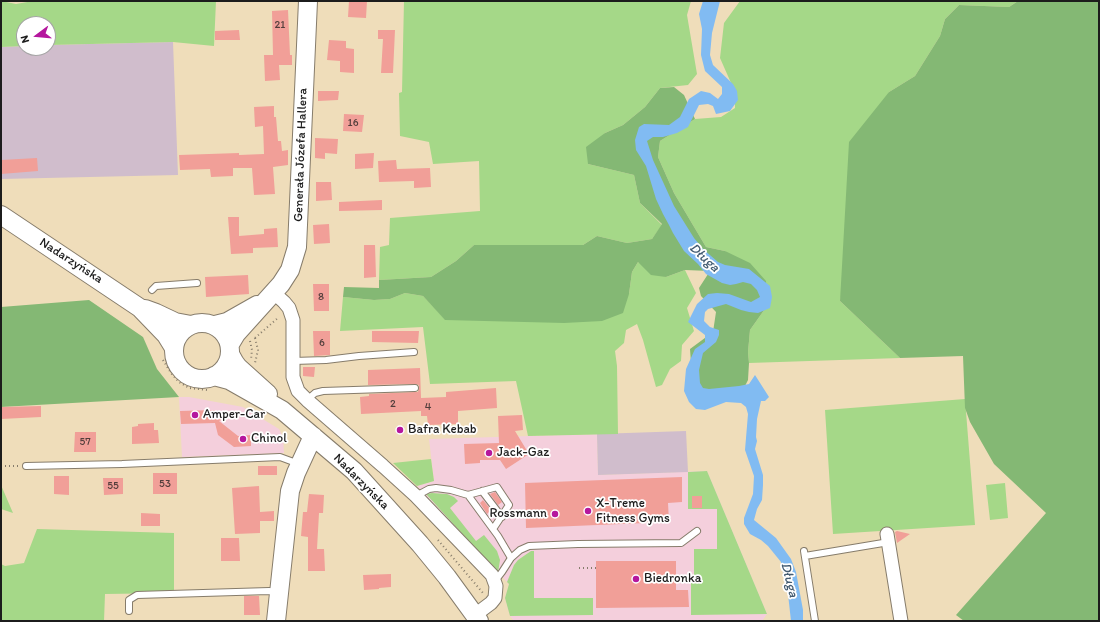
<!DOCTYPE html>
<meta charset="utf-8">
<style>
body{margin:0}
#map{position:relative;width:1100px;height:622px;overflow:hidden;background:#efddba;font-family:Itim,sans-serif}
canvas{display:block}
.frame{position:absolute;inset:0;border:2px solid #1c1c1c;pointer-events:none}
.north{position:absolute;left:16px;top:16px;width:40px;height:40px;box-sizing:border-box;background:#fff;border:1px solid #a4a4a4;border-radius:50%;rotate:254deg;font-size:11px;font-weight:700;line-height:16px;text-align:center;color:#1c1c1c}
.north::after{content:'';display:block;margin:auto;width:14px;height:18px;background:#b5179e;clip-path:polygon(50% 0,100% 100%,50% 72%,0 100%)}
</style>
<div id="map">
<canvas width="1100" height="622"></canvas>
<div class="frame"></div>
<div class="north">N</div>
</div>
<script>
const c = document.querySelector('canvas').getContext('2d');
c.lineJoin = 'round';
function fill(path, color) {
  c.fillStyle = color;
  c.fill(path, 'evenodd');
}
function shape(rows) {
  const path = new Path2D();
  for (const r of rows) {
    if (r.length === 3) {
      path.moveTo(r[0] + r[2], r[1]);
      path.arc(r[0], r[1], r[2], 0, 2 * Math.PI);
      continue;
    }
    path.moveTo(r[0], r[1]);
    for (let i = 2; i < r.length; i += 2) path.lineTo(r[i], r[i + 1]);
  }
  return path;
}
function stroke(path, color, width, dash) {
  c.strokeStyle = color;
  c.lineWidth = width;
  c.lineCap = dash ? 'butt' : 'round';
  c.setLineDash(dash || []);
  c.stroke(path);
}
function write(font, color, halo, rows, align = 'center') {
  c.font = font + ' Itim,sans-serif';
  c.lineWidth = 3.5;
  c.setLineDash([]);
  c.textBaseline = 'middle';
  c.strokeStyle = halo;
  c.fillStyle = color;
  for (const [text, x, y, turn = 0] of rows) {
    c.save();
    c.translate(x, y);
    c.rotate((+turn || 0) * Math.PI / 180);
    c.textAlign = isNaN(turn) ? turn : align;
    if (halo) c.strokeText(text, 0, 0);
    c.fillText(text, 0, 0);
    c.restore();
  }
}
const built = shape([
 [179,397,189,397,243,407,279,429,283,437,284,453,182,457],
 [597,434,598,475,707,471,767,614,762,621,514,621,510,616,505,598,509,584,417,486,434,481,429,439]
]);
const industrial = shape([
 [173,42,178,175,1,179,1,47,24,46,24,48,48,48,48,45],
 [686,431,688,472,598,475,597,434]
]);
const green = shape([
 [1,1,16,4,33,1,216,1,214,46,173,42,48,45,48,24,24,24,24,46,1,47],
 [404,1,691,1,687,15,697,74,688,85,660,88,645,107,623,125,605,133,588,164,634,175,640,203,662,225,652,239,627,243,597,236,583,245,474,245,456,261,431,277,379,280,380,247,389,245,390,218,480,211,479,161,433,164,429,142,400,136,399,93,402,92],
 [740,1,1018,1,1009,7,959,5,945,19,940,36,915,76,889,92,840,301,900,358,749,363,748,352,750,330,767,306,725,251,706,247,674,193,658,157,660,141,695,119,721,117,735,108,735,92,720,58,724,23],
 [638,262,666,277,685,270,696,293,687,308,694,331,682,345,681,361,670,369,662,385,656,387,643,340,637,324,626,330,624,343,615,351,617,366,618,434,528,436,516,381,430,384,423,327,340,331,343,297,374,300,390,299,405,293,423,296,446,320,629,294,632,272],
 [965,399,975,525,833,534,825,410],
 [431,459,434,481,417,486,393,463],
 [707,471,767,614,691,615,691,580,694,580,694,549,717,549,717,509,688,509,688,472],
 [1005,483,1008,518,990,520,986,485],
 [1,485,13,513,1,509],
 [432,493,447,494,454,497,458,501,450,508,476,541,484,535,497,551,500,560,498,573,426,494],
 [37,529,174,533,174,593,105,594,104,621,1,621,1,564,5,566,24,563],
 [531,551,534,551,534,598,593,598,593,615,510,616,505,598,509,584,507,582,514,565,518,560]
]);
const forest = shape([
 [1018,1,1099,1,1099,621,964,621,956,615,1046,513,994,464,970,422,965,408,963,356,900,358,840,301,849,142,889,92,915,76,940,36,945,19,959,5,1009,7],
 [674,87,684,95,695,119,660,141,658,157,674,193,706,247,725,251,750,263,766,281,767,306,750,330,748,352,749,363,748,380,744,388,693,390,690,349,713,332,716,312,701,296,699,288,710,271,685,270,666,277,651,275,638,262,632,272,629,294,623,313,602,321,564,323,445,320,423,296,405,293,390,299,374,300,343,297,344,287,379,288,379,280,431,277,456,261,474,245,583,245,597,236,627,243,652,239,662,224,640,203,634,175,588,164,586,147,605,133,623,125,645,107,660,88],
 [89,300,143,337,157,369,179,397,1,407,1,307]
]);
const water = shape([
 [703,1,720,1,712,33,710,55,713,65,733,84,737,91,738,100,730,111,716,114,713,106,708,104,699,105,688,127,677,133,663,137,653,137,647,141,653,160,674,206,694,238,703,249,718,262,725,265,749,269,770,286,772,297,770,308,758,313,749,312,741,310,726,304,708,309,705,312,704,321,710,327,719,330,719,335,716,342,703,353,699,370,700,383,703,388,709,389,739,386,749,384,755,375,769,397,765,401,761,401,757,419,756,437,757,441,755,449,763,475,763,485,762,500,757,509,754,520,776,538,791,559,796,572,803,610,803,621,791,621,788,594,781,562,768,546,761,540,750,534,744,524,744,518,753,494,754,476,745,450,748,414,746,407,741,403,726,402,705,410,696,409,689,402,684,391,686,369,695,349,705,342,705,335,688,322,697,304,708,294,717,293,729,294,751,302,760,297,757,290,751,284,743,282,736,284,730,285,722,283,706,274,698,264,684,251,673,233,669,225,663,214,656,199,646,166,636,150,635,140,639,127,644,124,669,125,680,117,689,99,701,91,710,93,718,99,722,94,722,87,705,71,701,55,702,29,699,14]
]);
const building = shape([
 [349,1,367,1,366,18,348,17],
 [288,10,290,55,292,55,292,65,279,65,280,80,265,81,264,55,273,55,272,11],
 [239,30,240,40,215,40,215,31],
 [378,30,395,30,393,73,381,73,383,39,378,39],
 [329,40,346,41,346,48,354,49,354,73,340,72,340,61,327,60],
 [318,91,339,91,338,100,318,101],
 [274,106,274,117,276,117,278,141,281,141,282,151,288,150,288,165,273,167,275,194,254,195,252,168,233,168,233,176,211,177,210,169,180,170,179,155,239,153,239,155,264,154,263,126,255,127,254,107],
 [344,114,364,115,362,132,343,131],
 [315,138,338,139,337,154,325,153,325,159,315,158],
 [374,153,373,168,355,169,355,154],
 [37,158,38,171,1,174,1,160],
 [396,160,397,169,430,168,431,187,414,188,414,181,379,182,378,161],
 [316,182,331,182,332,200,316,201],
 [382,200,382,210,339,211,339,202],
 [228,217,239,217,239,236,264,234,264,229,277,228,278,247,253,248,253,253,231,254],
 [329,224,330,243,314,244,313,225],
 [364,245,375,245,376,277,364,278],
 [248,275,249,294,206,297,205,277],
 [313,284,329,284,329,311,314,311],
 [313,331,330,331,330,355,314,356],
 [372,331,419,331,418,343,372,342],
 [303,367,315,367,314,377,303,376],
 [420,368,421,398,446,397,446,392,496,388,497,408,458,411,458,424,428,425,427,416,421,416,421,411,361,414,360,397,369,396,369,394,415,392,418,392,419,388,419,385,415,384,368,385,368,370],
 [41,406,41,417,1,419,1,407],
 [214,410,226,418,219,421,238,436,251,435,251,446,234,447,218,435,215,423,181,424,180,411],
 [522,415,523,430,515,431,529,454,506,469,500,460,480,460,480,463,465,464,464,444,499,443,498,416],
 [154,423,154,430,158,430,159,443,132,444,132,427,138,426,138,424],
 [75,432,96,432,96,452,74,452],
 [258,466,277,466,277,475,258,475],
 [153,473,177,473,177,494,153,494],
 [54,476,69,476,69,495,54,494],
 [682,477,682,502,668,503,669,522,526,528,525,483],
 [103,478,123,478,123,494,104,495],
 [259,486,260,512,274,511,274,521,260,521,260,533,235,534,232,488],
 [495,492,502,502,498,505,490,494],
 [309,494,324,495,323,513,319,513,317,549,324,549,325,571,308,571,308,537,301,536,303,512,307,512],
 [692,496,702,496,702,508,692,508],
 [483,500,491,510,487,514,480,503],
 [141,513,160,514,160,526,141,526],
 [897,531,910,534,897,543,895,532],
 [221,538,239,538,240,561,221,561],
 [596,561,676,561,676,590,688,590,689,607,596,608],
 [391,574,391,587,379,588,379,589,364,590,363,575],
 [244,596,259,596,260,615,244,615]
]);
const path = shape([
 [255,338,279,317],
 [255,338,258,350,255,363],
 [250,341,252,350,251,359],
 [163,360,171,373,179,382,189,388,207,390],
 [1,466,18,466],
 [438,540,483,593],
 [579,568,596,568]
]);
const lane = shape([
 [152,290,156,286,197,283],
 [293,361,326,360,359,356,414,352],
 [307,400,315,393,323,391,415,388],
 [26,466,122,464,280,457,299,464],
 [482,491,502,517],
 [468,495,498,536,511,558],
 [416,496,429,489,436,488,451,490,468,495,497,487,509,505,493,529],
 [804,551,815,621],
 [805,556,889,542],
 [495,581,502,572,511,558,520,550,529,546,578,544,681,543,697,531],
 [129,611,129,600,137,595,269,591,278,592]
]);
const street = shape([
 [274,293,284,302,289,308,293,320,293,377,298,391,307,400,383,466,416,496,492,575,496,586,495,598,491,603,475,615],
 [887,534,901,621]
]);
const secondary = shape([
 [1,215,140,308,166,335,174,348],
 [145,309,156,313,175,322,191,325],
 [202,351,28],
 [215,325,227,322,257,305],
 [230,344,236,334,281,284,290,270,297,247,308,1],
 [230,354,235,363,238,367,268,394],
 [214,376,229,380,282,410,354,471,420,544,447,577,479,621],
 [276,621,290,491,296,473,313,436]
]);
const markers = [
 [195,415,4,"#b5179e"],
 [400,430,4,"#b5179e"],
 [243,439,4,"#b5179e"],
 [489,453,4,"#b5179e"],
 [588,511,4,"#b5179e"],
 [555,514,4,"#b5179e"],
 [636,579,4,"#b5179e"]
];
const numberNames = [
 ["21",280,25],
 ["16",353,123],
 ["8",321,297],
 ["6",322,343],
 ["2",393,404],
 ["4",428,407],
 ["57",85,442],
 ["53",165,484],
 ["55",113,486]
];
const streetNames = [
 ["Generała Józefa Hallera",301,155,-88],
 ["Nadarzyńska",71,261,33],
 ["Nadarzyńska",361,482,45]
];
const poiNames = [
 ["Amper-Car",203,415],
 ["Bafra Kebab",408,430],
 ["Chinol",251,439],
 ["Jack-Gaz",497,453],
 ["X-Treme",596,504],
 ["Fitness Gyms",596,519],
 ["Rossmann",547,514,"right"],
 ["Biedronka",644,579]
];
const waterNames = [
 ["Długa",704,258,43],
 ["Długa",789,580,76]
];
fill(built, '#f4cfdc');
fill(industrial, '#d0bdcc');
fill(green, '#a5d888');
fill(forest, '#84b874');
fill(water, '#81bbf2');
fill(building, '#f19f98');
stroke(lane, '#867c6b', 8);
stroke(street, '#867c6b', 15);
stroke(secondary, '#867c6b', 20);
stroke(path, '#867c6b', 2, [1, 3]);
stroke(lane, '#fff', 6);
stroke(street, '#fff', 13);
stroke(secondary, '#fff', 18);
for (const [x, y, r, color] of markers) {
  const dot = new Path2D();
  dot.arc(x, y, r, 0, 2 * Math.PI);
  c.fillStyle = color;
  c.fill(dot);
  stroke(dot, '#fff', 1.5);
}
write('11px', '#513d3b', null, numberNames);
write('13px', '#1c1c1c', '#fff', streetNames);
write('13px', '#1c1c1c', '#fff', poiNames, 'left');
write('italic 14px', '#445c72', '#fff', waterNames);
</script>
